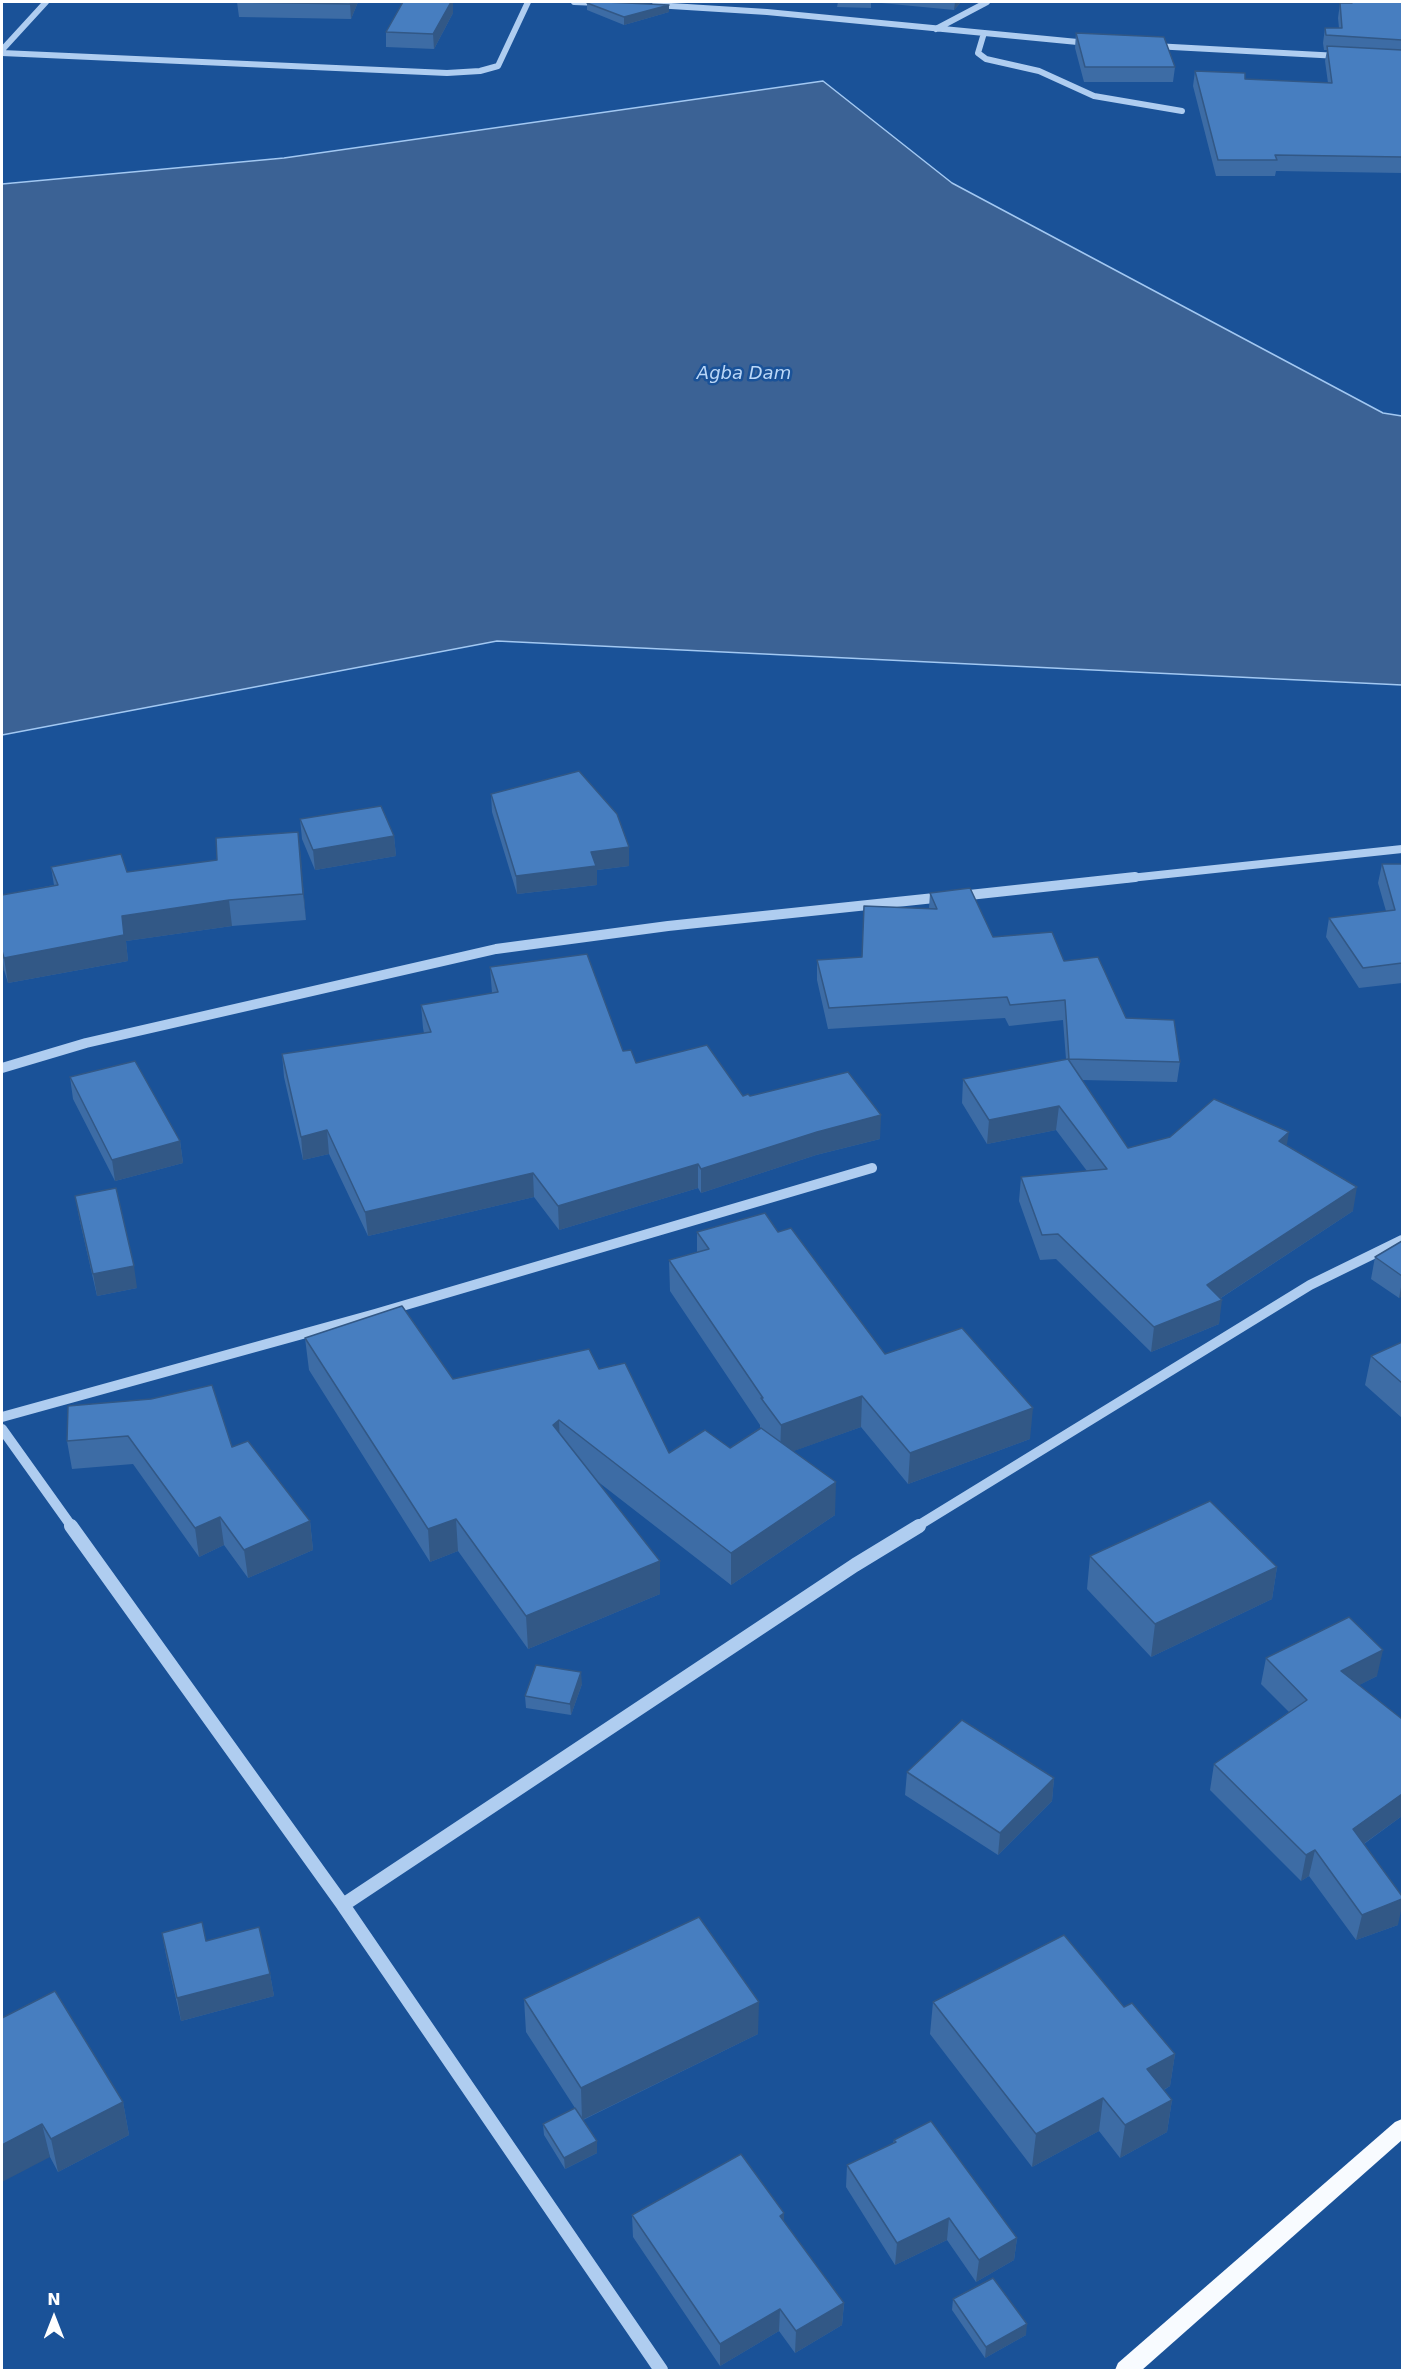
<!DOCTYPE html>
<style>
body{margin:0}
#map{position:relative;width:1404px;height:2372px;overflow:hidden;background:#1a5298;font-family:"DejaVu Sans",sans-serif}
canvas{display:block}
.frame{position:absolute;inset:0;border:3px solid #fff;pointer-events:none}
.north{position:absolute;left:24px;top:2288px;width:60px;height:60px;-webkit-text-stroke:4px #1a5298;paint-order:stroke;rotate:0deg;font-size:16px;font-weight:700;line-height:24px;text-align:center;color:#fff}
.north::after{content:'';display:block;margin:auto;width:21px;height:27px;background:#fff;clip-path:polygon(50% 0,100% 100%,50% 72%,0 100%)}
</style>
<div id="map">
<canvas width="1404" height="2372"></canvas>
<div class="frame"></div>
<div class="north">N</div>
</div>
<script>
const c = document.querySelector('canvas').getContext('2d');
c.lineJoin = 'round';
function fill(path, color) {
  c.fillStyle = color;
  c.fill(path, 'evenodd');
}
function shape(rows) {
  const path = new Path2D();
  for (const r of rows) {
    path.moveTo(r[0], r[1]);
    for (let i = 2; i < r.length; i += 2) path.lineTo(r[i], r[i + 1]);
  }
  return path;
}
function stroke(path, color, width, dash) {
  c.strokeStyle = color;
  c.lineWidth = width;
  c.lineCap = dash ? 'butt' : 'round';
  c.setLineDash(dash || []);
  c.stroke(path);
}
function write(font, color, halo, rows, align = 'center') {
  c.font = font + ' "DejaVu Sans",sans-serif';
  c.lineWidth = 5;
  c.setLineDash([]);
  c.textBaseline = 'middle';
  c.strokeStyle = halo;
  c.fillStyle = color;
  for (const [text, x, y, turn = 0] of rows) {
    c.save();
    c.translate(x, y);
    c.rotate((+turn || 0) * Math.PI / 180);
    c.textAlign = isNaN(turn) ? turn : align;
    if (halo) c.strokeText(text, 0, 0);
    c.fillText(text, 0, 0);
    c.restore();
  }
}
const water = shape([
 [823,81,952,183,1383,413,1402,416,1402,685,497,641,2,735,2,184,284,158,823,81]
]);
const minorFar3 = shape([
 [574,2,600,3],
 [655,5,767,12,1088,43],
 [936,29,987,2],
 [984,33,978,53,986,59,1039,71,1094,96,1182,111],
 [1154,46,1339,56],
 [2,50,46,2],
 [2,53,447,73,480,71,498,66,528,2]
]);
const minorFar2 = shape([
 [1121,879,1402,849]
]);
const minorFar1 = shape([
 [960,896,1135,877],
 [2,1068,86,1043,496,949,668,926,944,897],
 [2,1417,375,1314,872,1168],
 [2,1429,72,1527],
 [916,1527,1310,1285,1402,1240]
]);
const minor = shape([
 [71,1526,343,1905,661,2370],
 [343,1905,855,1565,919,1526]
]);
const major = shape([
 [1402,2119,1402,2140,1142,2370,1115,2370,1118,2363,1395,2122,1402,2119]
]);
const wall = shape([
 [237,2,358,2,351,19,239,17],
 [666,2,707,2,701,3],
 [838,2,961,2,954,10,871,2,871,8,837,7],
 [1348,2,1402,2,1402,173,1276,171,1275,176,1216,176,1193,86,1195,71,1245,79,1328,83,1325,61,1327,50,1324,50,1323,43,1325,28,1339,28,1338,18,1340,3,1348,3],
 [587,3,669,5,669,12,624,25,587,10],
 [453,13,434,49,386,47,386,32],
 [1076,33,1175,67,1173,82,1084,82,1075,48],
 [491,794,629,847,629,866,597,870,597,885,517,894,492,812],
 [300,819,394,836,396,856,315,870,302,839],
 [298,832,306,920,232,926,126,941,128,961,8,983,4,970,2,971,2,895,54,885,51,867,127,872,217,860],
 [1382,864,1402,864,1402,983,1359,988,1326,937,1329,918,1386,911,1378,883],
 [930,893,993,937,1064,961,1126,1018,1180,1062,1177,1082,1082,1080,1128,1148,1287,1146,1353,1211,1221,1298,1219,1324,1151,1352,1056,1259,1040,1260,1019,1201,1021,1177,1087,1171,1056,1130,987,1144,962,1103,963,1079,1066,1059,1063,1020,1009,1026,1005,1018,828,1029,817,980,817,960,862,957,929,908],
 [490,967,623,1051,636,1063,880,1139,816,1155,701,1193,698,1188,559,1230,534,1197,368,1236,329,1154,303,1160,284,1077,282,1054,424,1033,423,1028,421,1005,492,993],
 [70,1077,180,1141,183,1163,115,1181,73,1099],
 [75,1196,137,1288,97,1296,79,1217],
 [697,1232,778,1232,885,1354,1030,1439,908,1484,861,1427,793,1451,835,1515,731,1585,597,1481,660,1561,660,1594,528,1649,458,1551,430,1562,309,1370,305,1338,453,1379,599,1369,669,1453,730,1448,760,1428,760,1425,670,1291,669,1260,697,1252],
 [1402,1241,1402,1296,1399,1298,1371,1279,1375,1257],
 [1402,1342,1402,1418,1365,1385,1371,1356],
 [68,1406,232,1447,310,1521,313,1550,248,1578,224,1545,199,1557,133,1464,72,1469,67,1441],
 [1090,1556,1277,1567,1272,1599,1151,1657,1087,1589],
 [1266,1658,1377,1676,1359,1685,1402,1719,1402,1816,1364,1844,1398,1925,1356,1940,1309,1876,1301,1881,1210,1790,1214,1764,1289,1712,1261,1684],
 [582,1684,571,1715,526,1708,525,1696],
 [907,1772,1054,1778,1052,1801,998,1855,905,1795],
 [162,1933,206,1941,270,1974,274,1996,181,2021,166,1955],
 [524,1999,758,2034,583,2120,597,2153,565,2169,544,2135,543,2124,575,2108,526,2032],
 [933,2002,1124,2007,1175,2054,1170,2086,1164,2090,1172,2100,1167,2132,1120,2158,1099,2131,1032,2167,930,2034],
 [2,2018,123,2102,129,2135,58,2172,50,2157],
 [894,2140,1017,2238,1014,2260,976,2282,947,2240,895,2265,846,2187,847,2165,893,2143],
 [784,2213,784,2222,844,2303,842,2325,795,2353,779,2331,720,2366,633,2237,632,2215],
 [953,2299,1026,2335,985,2358,952,2310]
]);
const shadedWall = shape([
 [351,2,358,2,351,19,350,4],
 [451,2,453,2,453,13,434,49,433,34],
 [955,2,961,2,954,10],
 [669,5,669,12,624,25,624,17],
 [298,832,301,857,306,920,303,894],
 [394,836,396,856,315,870,313,850],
 [629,847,629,866,597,870,597,885,517,894,516,876,591,852],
 [229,900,232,926,126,941,128,961,8,983,4,958,122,916],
 [2,955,4,970,2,971],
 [1059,1106,1056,1130,987,1144,989,1120],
 [881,1115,880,1139,816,1155,701,1193,701,1169,817,1132],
 [327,1130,329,1154,303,1160,301,1137],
 [1289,1132,1285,1156,1279,1141],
 [180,1141,183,1163,115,1181,112,1160],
 [698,1164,698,1188,559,1230,558,1206],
 [533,1173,534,1197,368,1236,365,1212],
 [1357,1187,1353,1211,1213,1303,1222,1300,1219,1324,1151,1352,1154,1327,1207,1285],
 [134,1266,137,1288,97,1296,93,1274],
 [1402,1282,1402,1296,1399,1298],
 [862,1396,861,1427,780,1456,781,1425],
 [1033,1408,1030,1439,908,1484,910,1453],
 [559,1420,560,1452,553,1425],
 [836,1482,835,1515,731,1585,731,1553],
 [220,1517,224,1545,199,1557,195,1528],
 [456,1519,458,1551,430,1562,428,1529],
 [310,1521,313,1550,248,1578,244,1550],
 [660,1561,660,1594,528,1649,526,1616],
 [1277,1567,1272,1599,1151,1657,1155,1624],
 [1383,1650,1377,1676,1336,1697,1341,1671],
 [581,1672,582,1684,571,1715,570,1704],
 [1054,1778,1052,1801,998,1855,1000,1833],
 [1402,1794,1402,1816,1348,1855,1353,1829],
 [1315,1850,1309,1876,1301,1881,1306,1855],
 [1402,1899,1402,1906,1398,1925,1356,1940,1362,1915],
 [270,1974,274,1996,181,2021,177,1998],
 [759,2002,758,2034,582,2120,581,2088],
 [1175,2054,1170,2086,1142,2102,1147,2069],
 [1103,2098,1099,2131,1032,2167,1036,2134],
 [1172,2100,1167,2132,1120,2158,1125,2125],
 [123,2102,129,2135,58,2172,51,2139],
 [42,2124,50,2157,2,2182,2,2145],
 [597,2141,597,2153,565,2169,564,2158],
 [784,2213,784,2235,780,2216],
 [949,2218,947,2240,895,2265,897,2243],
 [1017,2238,1014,2260,976,2282,979,2260],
 [844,2303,842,2325,795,2353,796,2331],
 [780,2309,779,2331,720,2366,720,2344],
 [1027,2324,1026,2335,985,2358,986,2347]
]);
const building = shape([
 [237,2,351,2,350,4,237,2],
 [403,2,451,2,433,34,386,32,403,2],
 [587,2,606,2,669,5,624,17,587,3,587,2],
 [1351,2,1402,2,1402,40,1326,35,1325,28,1342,28,1340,3,1352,3,1351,2],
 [1076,33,1164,37,1175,67,1085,67,1076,33],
 [1327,46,1402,50,1402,157,1275,155,1277,160,1218,160,1195,71,1245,73,1245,79,1332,83,1327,46],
 [579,771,617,814,629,847,591,852,596,866,516,876,491,794,579,771],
 [381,806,394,836,313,850,300,819,381,806],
 [298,832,303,894,229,900,122,916,124,935,4,958,2,951,2,895,58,885,51,867,121,854,127,872,217,860,216,838,298,832],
 [1382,864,1402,864,1402,963,1363,968,1329,918,1395,910,1382,864],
 [970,888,993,937,1052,932,1064,961,1098,957,1126,1018,1174,1020,1180,1062,1069,1059,1065,1000,1010,1005,1007,997,829,1008,817,960,862,957,864,906,937,909,930,893,970,888],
 [587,954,623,1051,631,1050,636,1063,707,1045,743,1096,748,1094,750,1096,848,1072,881,1115,817,1132,701,1169,698,1164,558,1206,533,1173,365,1212,327,1130,301,1137,282,1054,431,1032,421,1005,498,992,490,967,587,954],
 [1068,1059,1128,1148,1170,1137,1214,1099,1289,1132,1279,1141,1357,1187,1207,1285,1222,1300,1154,1327,1058,1234,1042,1235,1021,1177,1107,1169,1059,1106,989,1120,963,1079,1068,1059],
 [135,1061,180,1141,112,1160,70,1077,135,1061],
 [116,1188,134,1266,93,1274,75,1196,116,1188],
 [765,1213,778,1232,791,1228,885,1354,962,1328,1033,1408,910,1453,862,1396,781,1425,761,1398,763,1398,669,1260,709,1249,697,1232,765,1213],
 [1402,1241,1402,1276,1375,1257,1402,1241],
 [402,1306,453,1379,589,1349,599,1369,625,1363,669,1453,705,1430,730,1448,761,1428,836,1482,731,1553,559,1420,553,1425,660,1561,526,1616,456,1519,428,1529,305,1338,402,1306],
 [1402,1342,1402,1383,1371,1356,1402,1342],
 [212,1385,232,1447,248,1441,310,1521,244,1550,220,1517,195,1528,128,1436,67,1441,68,1406,151,1399,212,1385],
 [1210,1501,1277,1567,1155,1624,1090,1556,1210,1501],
 [1349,1617,1383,1650,1341,1671,1402,1719,1402,1794,1353,1829,1402,1896,1402,1899,1362,1915,1315,1850,1306,1855,1214,1764,1307,1700,1266,1658,1349,1617],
 [536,1665,581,1672,570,1704,525,1696,536,1665],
 [962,1720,1054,1778,1000,1833,907,1772,962,1720],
 [699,1917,759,2002,581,2088,524,1999,699,1917],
 [202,1922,206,1941,259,1927,270,1974,177,1998,162,1933,202,1922],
 [1064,1935,1124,2007,1132,2003,1175,2054,1147,2069,1172,2100,1125,2125,1103,2098,1036,2134,933,2002,1064,1935],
 [55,1991,123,2102,51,2139,42,2124,2,2145,2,2018,55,1991],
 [575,2108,597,2141,564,2158,543,2124,575,2108],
 [931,2121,1017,2238,979,2260,949,2218,897,2243,847,2165,896,2142,894,2140,931,2121],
 [741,2154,784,2213,780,2216,844,2303,796,2331,780,2309,720,2344,632,2215,741,2154],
 [993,2278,1027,2324,986,2347,953,2299,993,2278]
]);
const farWaternames = [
 ["Agba Dam",744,374]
];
fill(water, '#3b6295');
stroke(water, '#a2c8f2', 1.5);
stroke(minorFar3, '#afcdf0', 6);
stroke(minorFar2, '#afcdf0', 8);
stroke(minorFar1, '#afcdf0', 10);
stroke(minor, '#afcdf0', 14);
fill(major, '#f8fbff');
fill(wall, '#3d6ca5');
fill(shadedWall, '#325886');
fill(building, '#477ec0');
stroke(building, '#325886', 1.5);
write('italic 18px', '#bbd7f7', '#1a5298', farWaternames);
</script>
